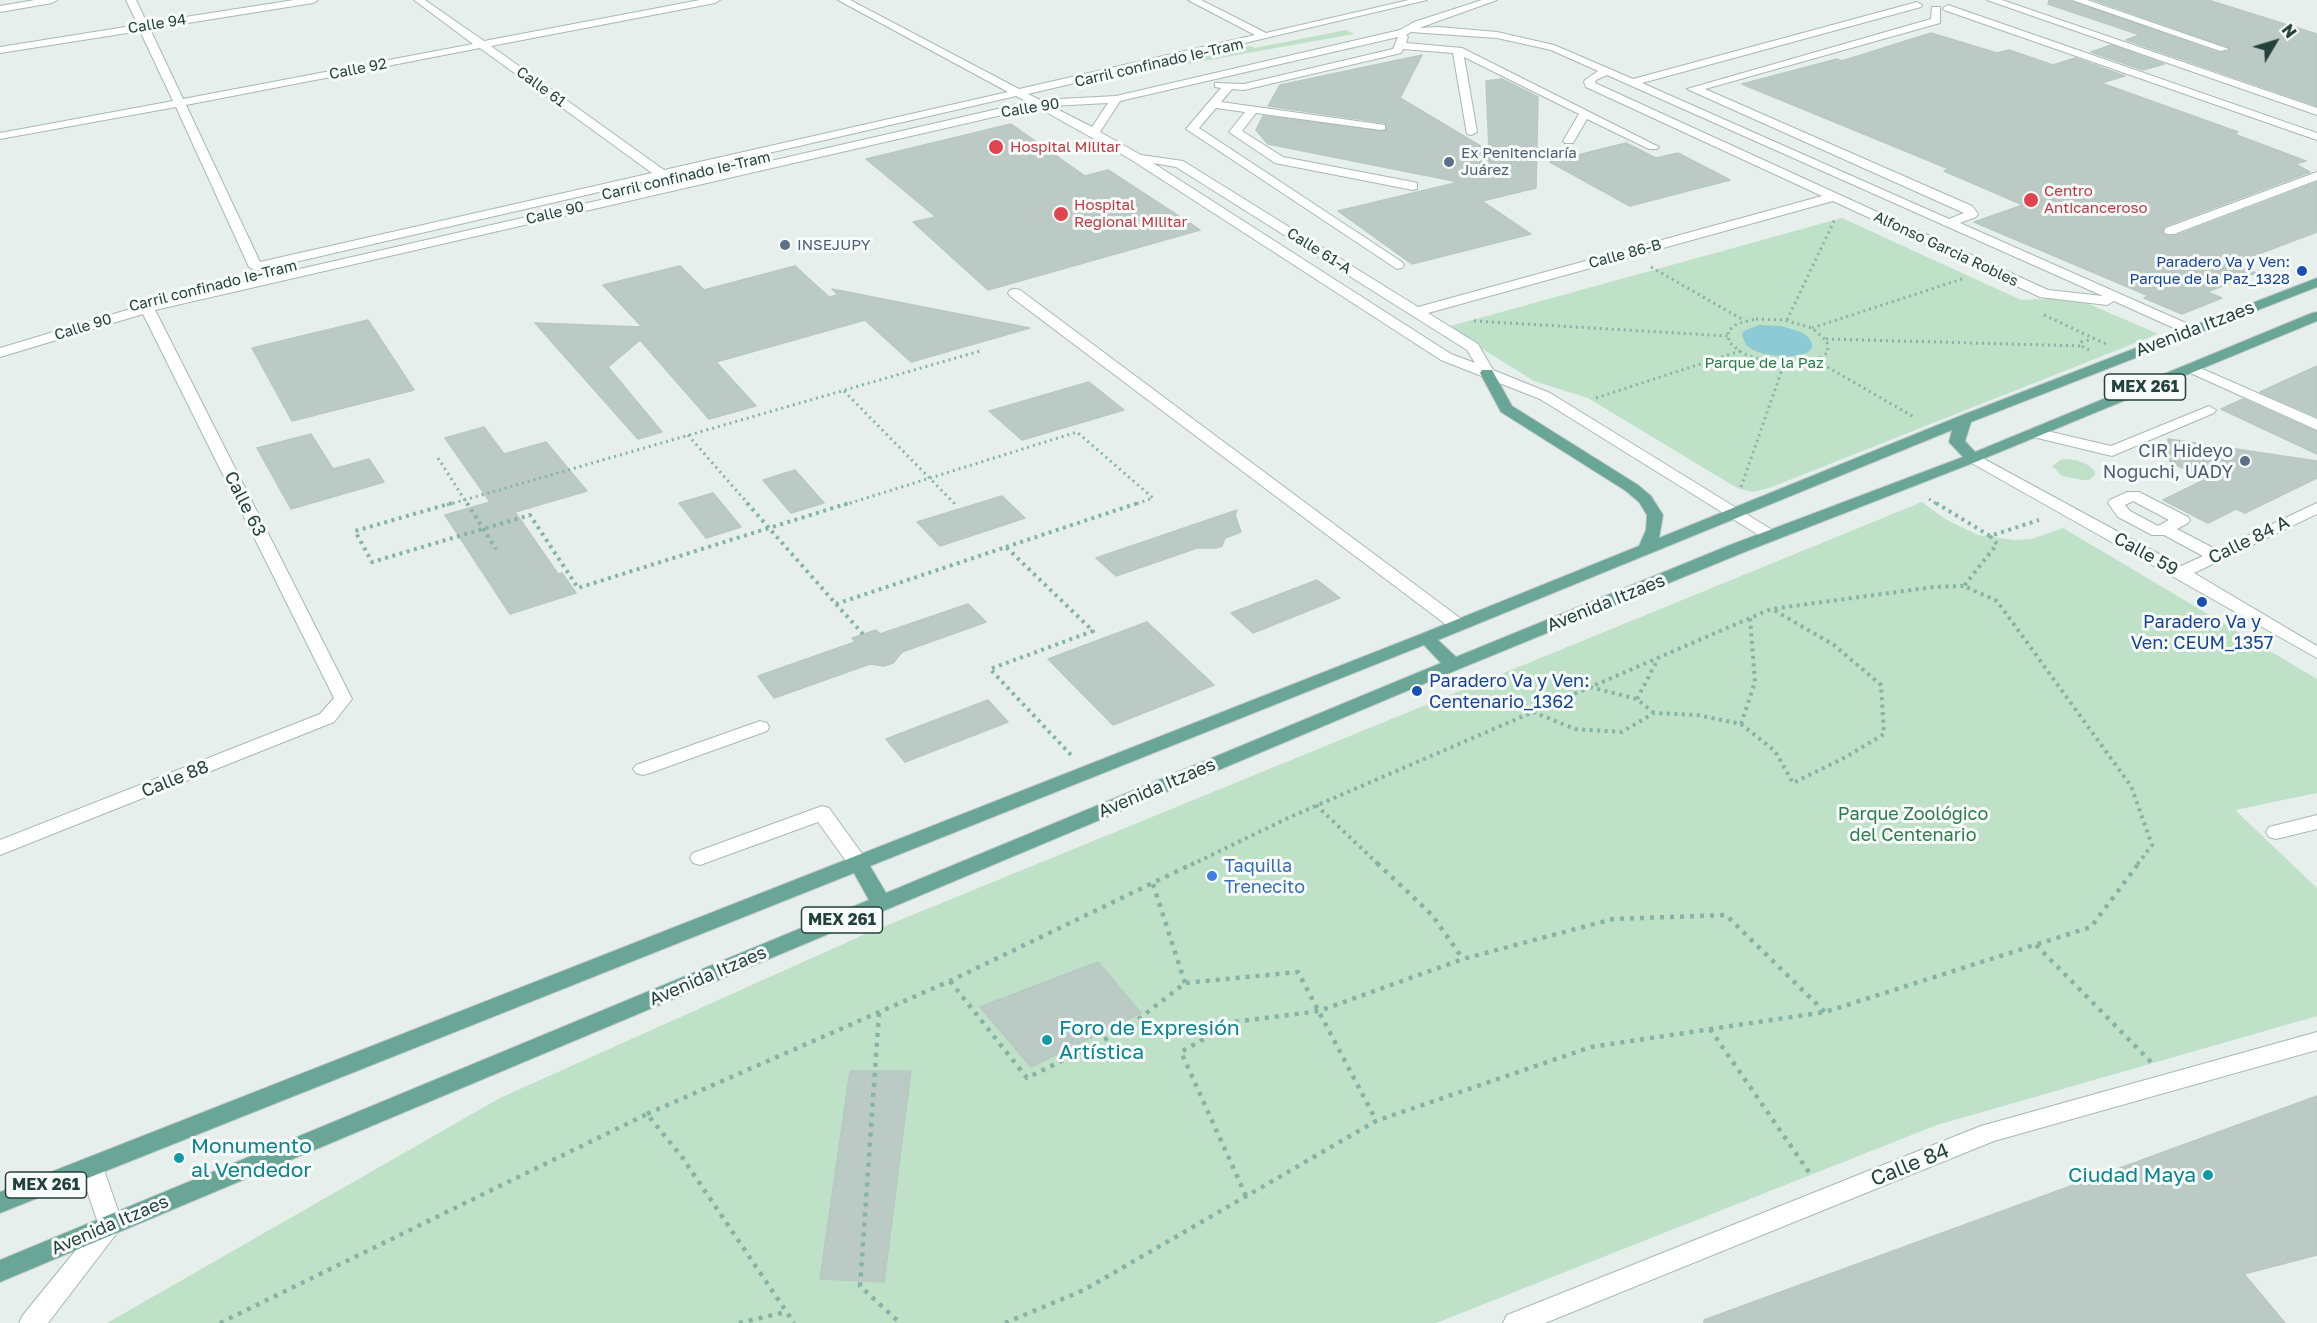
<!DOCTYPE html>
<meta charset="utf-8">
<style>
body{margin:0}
#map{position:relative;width:2317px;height:1323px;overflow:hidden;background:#e6efeb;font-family:"Golos Text",sans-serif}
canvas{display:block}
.north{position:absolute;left:2245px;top:12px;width:60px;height:60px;-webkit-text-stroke:4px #f7fbf9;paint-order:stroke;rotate:52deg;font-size:16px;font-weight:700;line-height:24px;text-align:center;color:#23423a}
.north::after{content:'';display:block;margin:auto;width:21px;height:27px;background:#23423a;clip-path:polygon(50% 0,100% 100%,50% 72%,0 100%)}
</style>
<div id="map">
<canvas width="2317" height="1323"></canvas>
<div class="north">N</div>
</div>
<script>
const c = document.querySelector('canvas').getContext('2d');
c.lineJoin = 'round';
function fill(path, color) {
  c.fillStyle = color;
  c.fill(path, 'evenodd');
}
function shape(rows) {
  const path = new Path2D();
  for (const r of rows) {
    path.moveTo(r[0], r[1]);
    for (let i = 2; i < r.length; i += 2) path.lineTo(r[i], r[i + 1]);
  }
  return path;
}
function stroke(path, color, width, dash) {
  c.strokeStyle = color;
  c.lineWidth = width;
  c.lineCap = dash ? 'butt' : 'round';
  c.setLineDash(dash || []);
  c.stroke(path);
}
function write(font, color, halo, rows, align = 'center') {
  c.font = font + ' "Golos Text",sans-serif';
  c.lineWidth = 6;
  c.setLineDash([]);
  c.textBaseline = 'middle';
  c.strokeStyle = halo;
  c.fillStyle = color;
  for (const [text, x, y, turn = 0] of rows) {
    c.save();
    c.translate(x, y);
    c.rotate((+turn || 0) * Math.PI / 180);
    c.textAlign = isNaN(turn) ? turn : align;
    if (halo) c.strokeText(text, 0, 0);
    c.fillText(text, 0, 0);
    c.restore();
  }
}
const green = shape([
 [1346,30,1354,34,1114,77,1251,46,1255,48],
 [1842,218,2021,300,2065,298,2082,301,2158,334,1769,488,1753,492,1740,489,1727,482,1588,398,1534,381,1447,327],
 [2062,459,2076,460,2088,465,2095,471,2095,475,2089,480,2083,480,2062,476,2052,466],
 [1922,502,1945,519,1978,535,2014,540,2032,539,2063,528,2317,679,2317,793,2235,810,2317,888,2317,1016,1937,1125,1436,1323,107,1323,500,1098,861,936]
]);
const water = shape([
 [1759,325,1781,326,1801,332,1808,337,1812,343,1812,348,1807,353,1788,357,1764,354,1753,350,1746,345,1742,335,1744,331]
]);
const building = shape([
 [2049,0,2070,0,2219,53,2229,51,2231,48,2094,0,2208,0,2317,34,2317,106,2126,40,2140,35,2048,4,2049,0],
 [1931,33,1997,53,2009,50,2053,65,2075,58,2125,76,2101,83,2238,132,2234,134,2306,161,2295,164,2310,172,2165,226,2162,232,2166,236,2175,236,2317,182,2317,232,2232,264,2256,273,2207,292,2222,298,2182,314,2144,298,2149,296,1974,222,2023,205,1944,171,1949,169,1742,84,1837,59,1842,61,1931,33],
 [2111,45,2164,64,2143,70,2091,52,2111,45],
 [1422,55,1400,98,1489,151,1486,81,1502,79,1538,97,1536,188,1482,201,1531,234,1412,264,1338,211,1459,182,1268,144,1256,130,1263,116,1386,131,1387,125,1385,123,1268,106,1280,85,1422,55],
 [1011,124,1085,176,1108,170,1200,230,988,290,913,222,936,217,866,159,1011,124],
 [1626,143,1656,158,1678,153,1730,180,1630,206,1550,162,1626,143],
 [680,266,704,290,795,266,829,297,838,295,832,289,1030,328,911,362,865,320,716,362,756,406,709,419,640,340,608,367,662,432,638,439,535,323,642,327,603,285,680,266],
 [368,320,414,390,292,421,252,348,368,320],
 [2317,366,2317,417,2260,392,2317,366],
 [1089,382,1124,410,1022,440,989,411,1089,382],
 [2243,399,2317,432,2317,454,2221,409,2243,399],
 [484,427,504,454,546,442,587,491,515,512,558,574,562,573,576,593,510,614,445,515,490,502,445,438,484,427],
 [311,434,333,469,369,459,384,482,291,509,257,448,311,434],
 [2168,439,2317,461,2317,478,2245,513,2236,509,2208,523,2163,500,2206,479,2170,462,2168,439],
 [795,470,824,503,791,513,763,480,795,470],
 [713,493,741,527,706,538,679,503,713,493],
 [1002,496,1025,518,940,546,917,522,1002,496],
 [1237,510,1235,515,1241,532,1225,538,1222,546,1216,548,1197,548,1116,576,1096,558,1237,510],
 [1317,580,1340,598,1253,633,1231,613,1317,580],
 [968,604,986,622,902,652,893,663,884,666,870,664,774,698,758,676,855,642,852,638,876,630,880,634,968,604],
 [1147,622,1214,685,1113,725,1048,659,1147,622],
 [988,700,1008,722,905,762,886,739,988,700],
 [1098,962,1141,1013,1031,1067,980,1007,1098,962],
 [850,1071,911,1071,884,1282,820,1279,850,1071],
 [2317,1096,2317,1255,2244,1274,2285,1323,1704,1323,1704,1320,2317,1096]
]);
const pathFar3 = shape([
 [1833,222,1835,218]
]);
const pathFar2 = shape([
 [1651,267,1745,321],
 [2044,315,2106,344],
 [1756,319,1784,320,1812,328,1827,341,1828,352,1816,361,1791,365,1764,361,1742,353,1729,342,1728,331,1737,324,1756,319],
 [1787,320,1834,221],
 [1474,321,1728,336],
 [1812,328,1962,279],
 [1826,339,2082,346],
 [2089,350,2083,347,2081,342,2093,339],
 [1817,361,1914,417],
 [844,391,955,504],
 [1596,398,1740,351],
 [688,435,749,505],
 [438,458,468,505],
 [1741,487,1784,364],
 [1929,499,1938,505],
 [447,505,980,351],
 [844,505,1077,432,1153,498,1133,505]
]);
const pathFar1 = shape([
 [452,503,355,531,372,562,530,515,578,588,769,528,836,604,1006,547,1093,631,990,669,1071,755],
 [467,503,496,549],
 [747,503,769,528,849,503],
 [1936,503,1990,536,2039,520],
 [1990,536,1997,544,1964,586,1997,601,2131,786,2152,845,2137,865],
 [1006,547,1138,503],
 [836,604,863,634],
 [1590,687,1637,699,1654,713],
 [1637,699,1659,657],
 [1533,712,1575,729,1622,732,1654,713,1697,715,1741,724,1775,751,1793,783,1846,757,1884,734,1881,685,1834,645,1772,609],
 [1741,724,1755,682,1750,618],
 [1316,805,1379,865],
 [1191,865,1290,817,1771,609,1934,587,1964,586]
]);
const path = shape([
 [1377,863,1432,915,1463,959],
 [1153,884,1185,983],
 [2036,945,2151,1062],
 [950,981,1027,1078,1126,1029,1185,983,1298,972,1376,1120],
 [879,1013,860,1286,900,1323],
 [1710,1029,1811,1175],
 [647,1114,950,981,1194,863],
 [1246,1196,1181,1052,1234,1022,1319,1011,1463,959,1613,919,1726,915,1825,1012],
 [220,1323,647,1114,682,1157,794,1323],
 [739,1323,786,1312],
 [1005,1323,1084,1290,1376,1121,1591,1047,1825,1012,2091,927,2139,863]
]);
const minor = shape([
 [35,0,57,0,52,3,0,12,0,6,35,0],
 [126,0,136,0,147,23,294,0,318,0,313,3,150,29,183,99,473,44,414,0,425,0,484,41,700,0,720,0,715,3,491,46,664,170,1008,92,838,0,850,0,1019,89,1255,35,1188,0,1201,0,1266,33,1409,0,1427,0,1028,94,1040,100,1116,96,1400,30,1414,22,1482,0,1497,0,1419,28,1439,27,1497,32,1554,45,1633,79,1917,2,1922,5,1921,7,1642,83,1949,219,1964,213,1687,89,1931,19,1932,7,1940,7,1940,23,1705,89,1972,206,1978,214,1976,217,1960,223,2197,328,2199,331,2197,334,2187,334,2114,301,2107,305,2040,297,1833,201,1428,313,1478,344,1493,370,1550,393,1777,533,1779,536,1777,539,1771,541,1765,539,1540,399,1441,360,1130,159,1037,107,155,310,352,699,334,722,0,855,0,840,320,714,334,698,143,314,0,357,0,348,147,304,1028,102,1016,96,256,271,249,267,176,107,0,139,0,133,173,101,140,31,0,53,0,47,138,25,126,0],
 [1411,32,1497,38,1551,50,1598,71,1585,80,1584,82,1586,87,1822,196,1418,307,1183,161,1141,155,1100,132,1120,101,1398,37,1393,49,1244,84,1215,83,1215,87,1221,88,1186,129,1397,269,1402,268,1404,265,1402,262,1199,128,1216,108,1245,112,1229,132,1275,163,1413,190,1417,189,1417,183,1413,182,1283,157,1242,131,1256,113,1381,130,1385,129,1385,125,1221,102,1232,89,1244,90,1401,53,1403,49,1453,53,1467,134,1471,135,1477,132,1464,57,1579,114,1563,141,1565,143,1573,143,1587,119,1649,149,1657,149,1659,147,1462,48,1406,43,1408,37,1406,35,1411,32],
 [480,48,652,173,260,262,186,105,480,48],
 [1607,75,2103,296,2048,290,1595,83,1596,80,1607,75],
 [1108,103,1092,127,1051,106,1108,103],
 [1153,163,1176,167,1467,350,1475,363,1451,354,1153,163],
 [1987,0,2002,0,2317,108,2317,115,1987,0],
 [2072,0,2087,0,2229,49,2220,51,2072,0],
 [1948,5,2317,133,2317,140,1944,10,1943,8,1948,5],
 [2317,172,2317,180,2174,234,2166,234,2164,231,2166,228,2317,172],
 [1015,289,1020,290,1464,621,1467,625,1464,629,1452,629,1010,296,1008,293,1010,290,1015,289],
 [2191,364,2317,419,2317,430,2186,371,2184,368,2191,364],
 [2209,406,2216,410,2214,413,2112,456,2029,436,2026,433,2034,428,2111,446,2209,406],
 [1973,453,2181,566,2203,556,2164,535,2152,535,2118,517,2108,503,2110,500,2127,492,2139,492,2188,517,2190,520,2188,523,2177,529,2217,550,2317,503,2317,514,2194,573,2317,646,2317,658,1968,461,1965,458,1968,455,1973,453],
 [2133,501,2169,520,2158,526,2130,511,2125,505,2133,501],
 [760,721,767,723,769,727,767,731,650,773,643,775,636,773,633,769,636,765,760,721],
 [822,806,829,808,865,858,868,863,865,868,858,870,851,868,818,822,700,865,693,863,690,858,693,853,822,806],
 [2317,815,2317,829,2276,839,2269,837,2266,832,2269,827,2317,815],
 [2317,1032,2317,1050,1994,1141,1545,1323,1503,1323,1507,1315,1981,1126,2317,1032],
 [91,1157,100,1160,103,1167,123,1225,48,1323,19,1323,23,1315,98,1223,79,1167,82,1160,91,1157]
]);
const major = shape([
 [2317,278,2317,287,1971,422,1965,441,1975,452,2312,313,2317,312,2317,321,1978,461,1742,553,1459,669,0,1282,0,1260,869,900,854,873,0,1213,0,1192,1421,634,1639,546,1646,530,1647,515,1639,502,1626,491,1501,412,1480,373,1482,370,1492,370,1512,406,1638,485,1651,496,1663,515,1659,538,1960,416,2317,278],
 [1952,430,1949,442,1963,457,1730,545,1456,657,1438,640,1952,430],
 [1424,645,1441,663,886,893,870,866,1424,645]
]);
const markers = [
 [996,147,8,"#e0444e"],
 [1449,162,6,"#5c6f8a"],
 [2031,200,8,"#e0444e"],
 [1061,214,8,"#e0444e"],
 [785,245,6,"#5c6f8a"],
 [2302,271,6,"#1a4fb4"],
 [2245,461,6,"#5c6f8a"],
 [2202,602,6,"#1a4fb4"],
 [1417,691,6,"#1a4fb4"],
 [1212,876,6,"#3f7fe0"],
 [1047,1040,6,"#0f9aa8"],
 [179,1158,6,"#0f9aa8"],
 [2208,1175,6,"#0f9aa8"]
];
const farStreetnames = [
 ["Calle 94",157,24,-9],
 ["Carril confinado Ie-Tram",1159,63,-13],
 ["Calle 92",358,69,-11],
 ["Calle 61",541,87,36],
 ["Calle 90",1030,108,-9],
 ["Carril confinado Ie-Tram",686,176,-13],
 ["Calle 90",555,213,-13],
 ["Alfonso Garcia Robles",1946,249,25],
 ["Calle 61-A",1319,251,32],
 ["Calle 86-B",1625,254,-15],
 ["Carril confinado Ie-Tram",213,286,-14],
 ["Calle 90",83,327,-17]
];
const farHealthnames = [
 ["Hospital Militar",1010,147],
 ["Centro",2044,191],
 ["Anticanceroso",2044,208],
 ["Hospital",1074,205],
 ["Regional Militar",1074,222]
];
const farServicenames = [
 ["Ex Penitenciaría",1461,153],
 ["Juárez",1461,170],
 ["INSEJUPY",797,245]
];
const farTransitnames = [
 ["Paradero Va y Ven:",2290,262],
 ["Parque de la Paz_1328",2290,279]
];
const farParknames = [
 ["Parque de la Paz",1764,363]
];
const shields = [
 [2145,387,81],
 [842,920,81],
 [46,1185,81]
];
const shieldNames = [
 ["MEX 261",2145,387],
 ["MEX 261",842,920],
 ["MEX 261",46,1185]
];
const streetNames = [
 ["Avenida Itzaes",2195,329,-21],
 ["Calle 63",245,504,63],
 ["Calle 84 A",2249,540,-26],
 ["Calle 59",2146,554,29],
 ["Avenida Itzaes",1606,603,-22],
 ["Calle 88",175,779,-22],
 ["Avenida Itzaes",1157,788,-23],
 ["Avenida Itzaes",708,976,-23],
 ["Avenida Itzaes",110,1225,-23]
];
const serviceNames = [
 ["CIR Hideyo",2233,451],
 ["Noguchi, UADY",2233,472]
];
const transitNames = [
 ["Paradero Va y",2202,622],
 ["Ven: CEUM_1357",2202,643],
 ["Paradero Va y Ven:",1429,681,"left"],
 ["Centenario_1362",1429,702,"left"]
];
const parkNames = [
 ["Parque Zoológico",1913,814],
 ["del Centenario",1913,835]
];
const shopNames = [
 ["Taquilla",1224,866],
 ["Trenecito",1224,887]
];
const nearCulturenames = [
 ["Foro de Expresión",1059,1028],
 ["Artística",1059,1052],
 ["Monumento",191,1146],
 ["al Vendedor",191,1170],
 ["Ciudad Maya",2196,1175,"right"]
];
const nearStreetnames = [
 ["Calle 84",1910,1165,-22]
];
fill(green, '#bee1c8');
fill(water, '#8ccad5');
fill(building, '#bbcac4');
stroke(building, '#b7c9c2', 1.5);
stroke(minor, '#a8b8b2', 2);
stroke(major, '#c1cac8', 2);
stroke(pathFar3, '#85b4a6', 2, [1.5, 3]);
stroke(pathFar2, '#85b4a6', 3, [2, 4]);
stroke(pathFar1, '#85b4a6', 4, [3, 4.5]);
stroke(path, '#85b4a6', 4.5, [4, 6]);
fill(minor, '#fff');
fill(major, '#69a697');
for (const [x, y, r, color] of markers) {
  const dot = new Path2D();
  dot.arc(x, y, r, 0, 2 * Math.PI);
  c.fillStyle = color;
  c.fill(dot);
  stroke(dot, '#f7fbf9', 2);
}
write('15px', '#23423a', '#f7fbf9', farStreetnames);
write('15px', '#be3a42', '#f7fbf9', farHealthnames, 'left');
write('15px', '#4e5e75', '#f7fbf9', farServicenames, 'left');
write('15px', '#164399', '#f7fbf9', farTransitnames, 'right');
write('15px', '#2b7b4b', '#f7fbf9', farParknames);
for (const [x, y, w] of shields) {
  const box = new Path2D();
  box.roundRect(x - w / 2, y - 13, w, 26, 4.5);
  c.fillStyle = '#f7fbf9';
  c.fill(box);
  stroke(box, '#23423a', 1.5);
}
write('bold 16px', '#23423a', null, shieldNames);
write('18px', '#23423a', '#f7fbf9', streetNames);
write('18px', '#4e5e75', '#f7fbf9', serviceNames, 'right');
write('18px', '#164399', '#f7fbf9', transitNames);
write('18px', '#2b7b4b', '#f7fbf9', parkNames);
write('18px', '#366cbe', '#f7fbf9', shopNames, 'left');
write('21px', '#0d838f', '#f7fbf9', nearCulturenames, 'left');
write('21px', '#23423a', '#f7fbf9', nearStreetnames);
</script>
